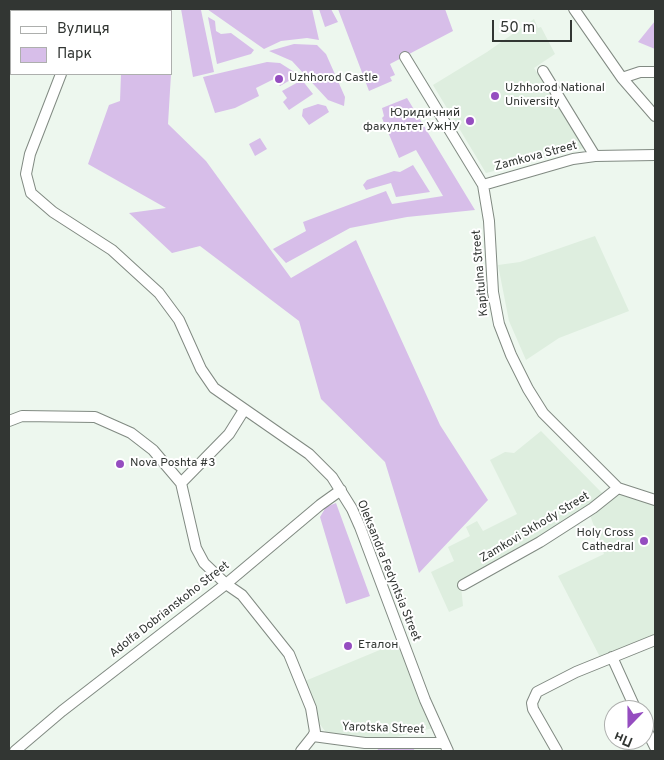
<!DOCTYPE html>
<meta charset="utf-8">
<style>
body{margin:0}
#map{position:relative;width:664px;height:760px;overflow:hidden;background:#edf7ee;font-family:Overpass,sans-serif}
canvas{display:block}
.frame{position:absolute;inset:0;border:10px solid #323633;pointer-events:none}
.legend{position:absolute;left:10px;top:10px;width:162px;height:65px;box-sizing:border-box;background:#fff;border:1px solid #adafad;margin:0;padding:6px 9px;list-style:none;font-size:15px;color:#323633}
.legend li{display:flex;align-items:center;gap:10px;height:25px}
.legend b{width:25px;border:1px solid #adafad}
.north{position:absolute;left:604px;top:700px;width:50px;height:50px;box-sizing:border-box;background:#fff;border:1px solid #adafad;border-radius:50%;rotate:202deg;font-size:14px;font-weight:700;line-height:20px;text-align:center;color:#323633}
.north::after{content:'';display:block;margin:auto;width:18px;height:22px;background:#954dc0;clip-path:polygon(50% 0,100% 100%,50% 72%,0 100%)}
.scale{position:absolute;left:492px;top:20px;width:80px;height:22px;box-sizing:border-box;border:2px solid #323633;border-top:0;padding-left:6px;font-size:15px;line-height:18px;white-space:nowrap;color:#323633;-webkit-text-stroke:4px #fff;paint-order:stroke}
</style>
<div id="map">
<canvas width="664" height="760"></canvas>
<div class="frame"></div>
<ul class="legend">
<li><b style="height:6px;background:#fff"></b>Вулиця</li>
<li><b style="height:14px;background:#d7bee9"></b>Парк</li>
</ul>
<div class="north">Пн</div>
<div class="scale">50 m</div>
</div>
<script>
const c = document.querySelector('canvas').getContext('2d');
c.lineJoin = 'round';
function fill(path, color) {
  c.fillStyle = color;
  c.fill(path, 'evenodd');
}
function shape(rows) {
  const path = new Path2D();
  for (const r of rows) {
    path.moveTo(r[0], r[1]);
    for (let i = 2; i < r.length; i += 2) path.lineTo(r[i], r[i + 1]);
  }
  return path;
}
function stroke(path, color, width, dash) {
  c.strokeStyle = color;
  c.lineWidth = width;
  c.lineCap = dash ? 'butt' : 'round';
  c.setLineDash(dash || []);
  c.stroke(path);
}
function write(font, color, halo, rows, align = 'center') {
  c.font = font + ' Overpass,sans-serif';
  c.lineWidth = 4;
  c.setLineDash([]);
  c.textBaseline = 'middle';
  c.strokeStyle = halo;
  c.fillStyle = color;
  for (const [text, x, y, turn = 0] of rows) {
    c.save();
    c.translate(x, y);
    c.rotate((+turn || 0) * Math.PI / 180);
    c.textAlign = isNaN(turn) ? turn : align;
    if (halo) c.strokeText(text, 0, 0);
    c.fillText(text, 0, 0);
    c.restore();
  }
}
const built = shape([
 [534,19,538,28,541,27,555,54,534,68,584,148,486,173,433,85,487,52],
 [595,236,629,311,559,338,526,360,509,321,498,265,520,262],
 [541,431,605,496,461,586,463,606,449,612,431,572,454,561,448,547,470,536,466,527,477,521,483,531,517,514,490,460,505,452,514,453],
 [617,493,655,503,655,637,600,657,558,576,604,554,590,515],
 [399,642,433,728,380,741,328,735,319,723,305,681]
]);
const green = shape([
 [113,9,164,9,165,11,114,11],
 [181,9,201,10,214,72,193,77],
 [207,9,312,9,319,40,307,38,281,41,264,49],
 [319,9,331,9,338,22,325,27],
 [338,9,445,9,453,31,390,64,395,75,390,77,392,81,369,91],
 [208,17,215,21,216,31,221,34,231,33,254,50,251,54,217,64],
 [655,21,655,49,638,42],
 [294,44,317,45,326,54,345,97,344,106,328,100,292,61,269,51],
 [267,62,280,63,299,75,280,86,274,79,256,88,259,96,235,108,215,113,203,77],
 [121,74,171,74,168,124,206,161,291,278,356,240,440,425,488,500,419,573,385,462,321,399,299,321,200,246,172,253,129,213,166,208,88,164,109,105,120,101],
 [302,80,313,94,289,110,283,102,287,98,282,91],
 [407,98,475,210,407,217,350,228,286,263,273,249,306,231,303,222,386,191,392,204,443,196,416,150,399,158,382,118,384,116,382,108],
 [318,104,326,106,329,112,309,125,302,116,303,109],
 [260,138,267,149,255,156,249,144],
 [413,165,430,192,396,197,391,183,366,190,363,185,367,180,394,171,400,172],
 [336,503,370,596,346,604,320,517,326,507],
 [375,746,412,746,415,751,379,751]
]);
const minor = shape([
 [70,9,70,11],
 [574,9,622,78,655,116],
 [405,57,483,185,489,221,493,292,499,324,511,355,528,389,543,413,618,488,655,500],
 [543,71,595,156],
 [61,74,30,154,26,174,31,193,53,212,112,250,159,293,179,320,201,369,214,388,309,454,332,477,352,509,360,527,425,700,448,751],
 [622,78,640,72,655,72],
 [483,185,573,159,595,156,655,155],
 [9,421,22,416,95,417,131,433,153,450,181,483,196,548,204,563,226,584,242,595,289,654,311,708,315,732,313,736],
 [181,483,229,434,244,410],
 [463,585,540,542,593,508,618,488],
 [612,657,636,710],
 [644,725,655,747],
 [15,751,62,711,226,584,320,505,341,490],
 [301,751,313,736,365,743,443,743],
 [557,751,533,709,532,703,537,692,576,672,655,640]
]);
const major = shape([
 [20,11,22,9],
 [9,31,11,27]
]);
const markers = [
 [279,79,5,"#954dc0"],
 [495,96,5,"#954dc0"],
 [470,121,5,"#954dc0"],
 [120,464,5,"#954dc0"],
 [644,541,5,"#954dc0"],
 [348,646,5,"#954dc0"]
];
const poiNames = [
 ["Uzhhorod Castle",289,79],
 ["Uzhhorod National",505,89],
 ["University",505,103],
 ["Юридичний",460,114,"right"],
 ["факультет УжНУ",460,128,"right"],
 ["Nova Poshta #3",130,464],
 ["Holy Cross",634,534,"right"],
 ["Cathedral",634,548,"right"],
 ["Еталон",358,646]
];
const streetNames = [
 ["Zamkova Street",536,157,-15],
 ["Kapitulna Street",481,273,-95],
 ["Zamkovi Skhody Street",535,528,-31],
 ["Oleksandra Fedyntsia Street",388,571,68],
 ["Adolfa Dobrianskoho Street",170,610,-38],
 ["Yarotska Street",383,729,2]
];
fill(built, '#deeedf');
fill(green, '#d7bee9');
stroke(minor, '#818a82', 12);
stroke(major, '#818a82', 16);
stroke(minor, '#fff', 10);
stroke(major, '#fff', 14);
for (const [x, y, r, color] of markers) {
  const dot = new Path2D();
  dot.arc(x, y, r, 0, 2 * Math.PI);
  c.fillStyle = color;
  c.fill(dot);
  stroke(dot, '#fff', 2);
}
write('12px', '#323633', '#fff', poiNames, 'left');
write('12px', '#323633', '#fff', streetNames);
</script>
